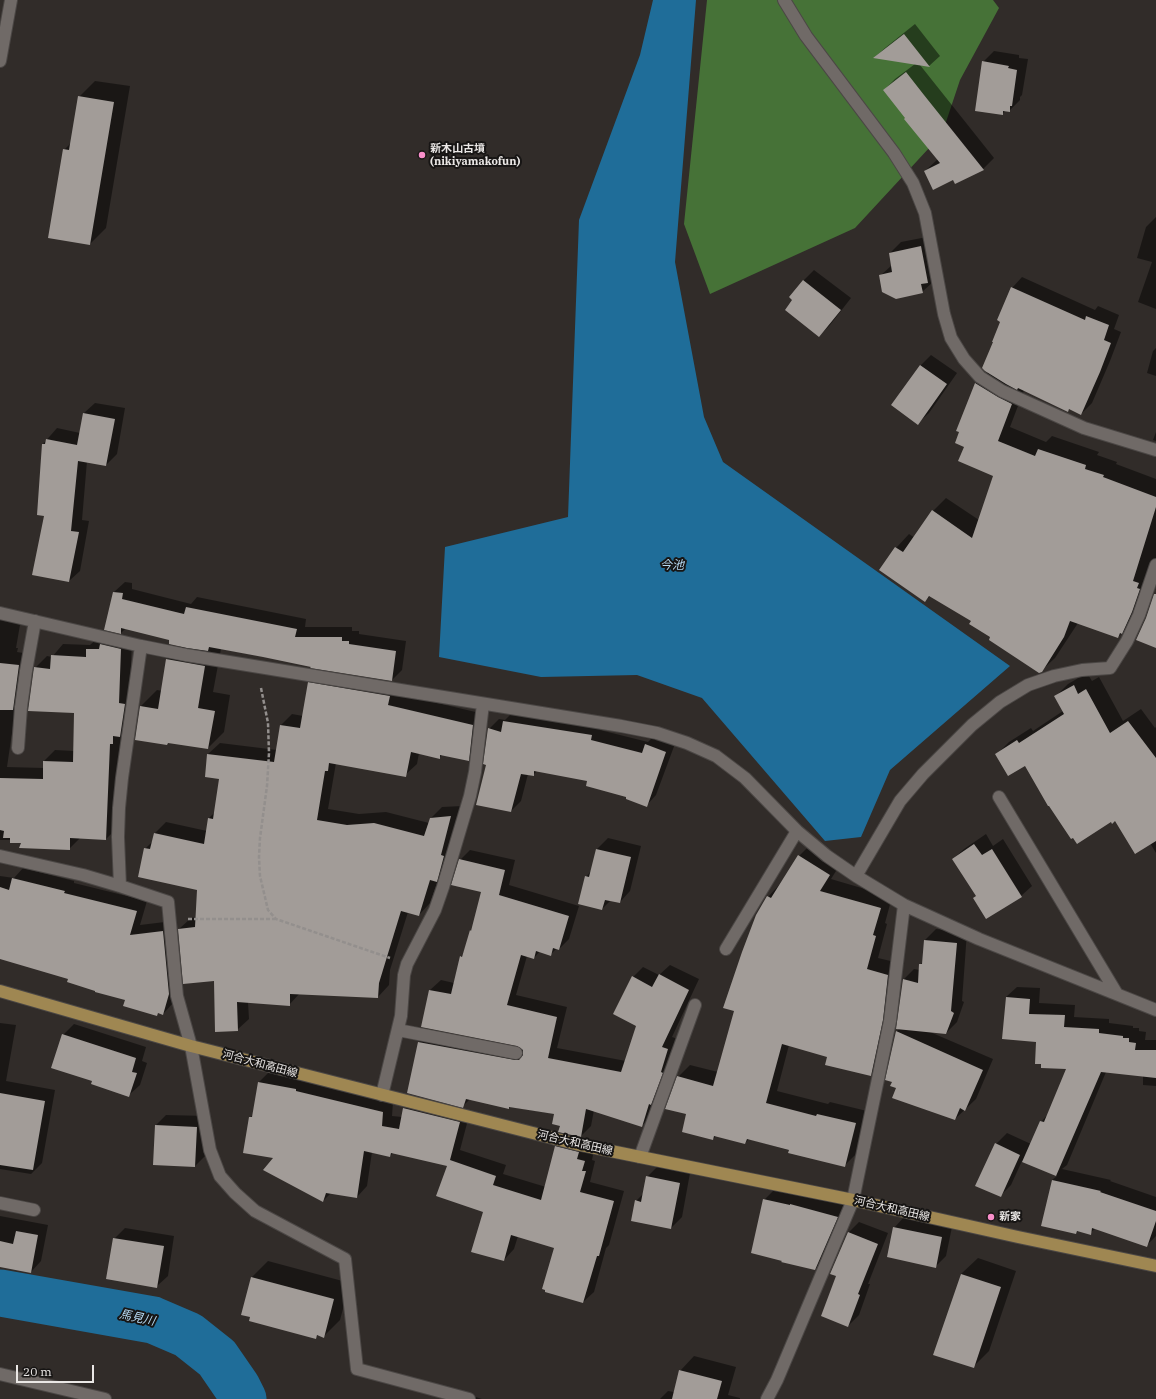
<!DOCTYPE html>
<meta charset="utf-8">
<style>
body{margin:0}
#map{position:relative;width:1156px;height:1399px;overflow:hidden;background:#312c29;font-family:"IBM Plex Serif",serif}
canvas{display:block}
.scale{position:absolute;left:16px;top:1365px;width:78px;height:18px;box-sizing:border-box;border:2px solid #eae7e5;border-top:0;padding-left:5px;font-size:12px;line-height:14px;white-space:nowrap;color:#eae7e5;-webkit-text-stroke:3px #171514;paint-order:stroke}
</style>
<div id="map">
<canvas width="1156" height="1399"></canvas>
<div class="scale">20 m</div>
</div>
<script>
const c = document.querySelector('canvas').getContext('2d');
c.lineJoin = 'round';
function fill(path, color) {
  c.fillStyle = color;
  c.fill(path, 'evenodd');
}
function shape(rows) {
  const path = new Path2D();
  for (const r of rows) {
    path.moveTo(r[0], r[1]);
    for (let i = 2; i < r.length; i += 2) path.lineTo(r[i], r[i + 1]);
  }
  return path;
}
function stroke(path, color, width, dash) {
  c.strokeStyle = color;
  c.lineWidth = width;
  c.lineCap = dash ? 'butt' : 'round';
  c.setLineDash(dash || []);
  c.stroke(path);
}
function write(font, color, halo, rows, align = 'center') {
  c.font = font + ' "IBM Plex Serif","Noto Sans JP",serif';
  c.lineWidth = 4;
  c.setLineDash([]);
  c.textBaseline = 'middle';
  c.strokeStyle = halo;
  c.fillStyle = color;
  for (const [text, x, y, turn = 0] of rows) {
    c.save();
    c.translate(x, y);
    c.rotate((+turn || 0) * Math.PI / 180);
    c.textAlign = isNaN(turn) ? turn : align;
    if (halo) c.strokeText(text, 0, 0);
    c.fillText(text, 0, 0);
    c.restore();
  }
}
const forest = shape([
 [707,0,993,0,999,8,960,80,942,134,855,228,710,294,684,224]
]);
const water = shape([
 [653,0,696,0,675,262,704,417,723,462,1010,666,890,770,861,837,825,841,702,698,637,675,541,677,439,657,445,547,568,517,579,220,640,55]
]);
const shadow = shape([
 [915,24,940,56,929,66,920,65,994,158,983,169,953,179,925,171,938,159,884,90,895,79,915,64,875,57,885,48],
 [994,51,1019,55,1019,58,1028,59,1022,95,1020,97,1020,100,1009,111,1005,111,1002,114,983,62],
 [95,81,130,86,106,228,90,244,64,150,72,142,79,97],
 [1156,217,1156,309,1138,302,1152,262,1137,258,1146,227],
 [932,236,933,282,922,292,880,276,892,265,890,253,901,242],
 [814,270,851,298,830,325,819,336,791,297,804,280],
 [1022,277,1095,310,1098,306,1119,315,1114,329,1121,332,1110,361,1092,403,1081,414,1070,408,1068,410,1024,390,1010,427,1046,442,1052,436,1099,452,1097,455,1117,462,1116,464,1156,479,1156,566,1131,624,1118,637,1078,623,1055,658,1041,671,992,637,972,621,931,595,925,601,896,548,909,534,915,538,933,511,946,498,979,520,994,475,965,446,961,431,957,430,976,383,988,372,995,342,1012,288],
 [1156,348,1156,376,1147,373,1153,351],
 [931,355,957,373,929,413,918,423,920,366],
 [95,403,125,408,117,454,106,465,87,461,82,520,89,521,80,571,69,581,45,515,38,514,43,444,57,428,80,433,84,413],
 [1156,432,1156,441,1153,440],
 [125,582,132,583,132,589,191,604,197,597,306,619,305,627,352,627,352,631,359,631,359,634,406,641,402,670,392,680,221,649,213,692,230,695,224,732,208,748,141,706,157,690,162,691,167,659,181,645,171,639,126,628,121,633,105,629,114,592],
 [0,614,21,619,16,648,18,648,17,652,30,654,17,717,14,719,7,767,44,768,44,761,55,750,74,751,75,712,35,668,47,656,52,657,63,644,90,645,98,638,132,638,130,691,131,725,121,735,118,827,106,839,80,838,69,849,11,840,0,840],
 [320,672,399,694,484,714,480,749,468,760,442,755,439,758,419,753,417,764,405,775,336,763,328,809,359,814,386,812,429,823,430,819,442,807,462,806,448,869,438,880,430,903,419,915,408,912,390,970,389,985,378,997,300,993,289,1005,248,1002,249,1019,237,1030,215,980,179,929,191,918,196,917,198,889,145,849,153,841,155,833,166,822,207,831,209,818,215,812,220,778,206,776,208,754,220,743,277,750,281,725,292,714,303,716,309,683],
 [1087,673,1092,681,1099,677,1123,721,1141,709,1155,728,1156,727,1156,853,1150,843,1115,820,1073,836,1025,764,996,755,1009,742,1031,728,1033,731,1063,711,1055,697,1068,684],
 [514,711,601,726,600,730,648,742,656,734,676,741,656,795,646,806,628,796,589,780,537,771,533,775,528,774,521,801,511,811,487,764,489,729,499,719,505,720],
 [986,834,993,846,1003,839,1032,886,1021,896,977,895,953,859,964,849],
 [608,838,641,846,630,891,620,902,611,900,602,909,586,877,591,871,597,849],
 [811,844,841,863,831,879,892,897,885,923,887,924,878,958,899,963,882,1063,871,1075,828,1056,789,1045,777,1091,828,1104,830,1102,867,1111,856,1154,844,1166,749,1139,745,1143,716,1136,713,1139,688,1114,678,1077,690,1065,718,1072,768,897,779,885,799,856],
 [470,850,515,860,509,885,579,906,569,939,559,949,557,948,551,954,540,951,534,958,527,956,516,995,567,1007,557,1048,626,1061,637,1025,633,977,643,967,659,975,670,965,699,979,672,1037,678,1039,652,1116,641,1126,594,1110,591,1126,581,1136,561,1125,555,1114,510,1107,509,1108,470,1099,463,1106,408,1092,419,1042,429,1032,525,1050,518,1045,422,1026,430,990,441,980,454,983,461,957,463,954,471,931,473,928,482,891,460,860],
 [23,868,74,881,74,883,147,901,140,925,173,921,173,1003,163,1014,159,1012,156,1015,126,1000,70,978,0,958,0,876,14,878],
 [936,929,967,932,962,1001,964,1002,957,1022,946,1033,930,1032,993,1059,976,1099,955,1119,897,1088,893,1081,896,1032,900,1028,904,979,914,969,920,970,920,965,923,962,925,940],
 [1017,987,1040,988,1039,1003,1075,1005,1074,1017,1109,1019,1109,1023,1133,1026,1133,1028,1139,1028,1139,1031,1146,1032,1145,1040,1156,1040,1156,1086,1143,1085,1143,1075,1106,1072,1067,1165,1062,1169,1111,1180,1110,1181,1156,1197,1156,1236,1147,1245,1096,1228,1090,1233,1078,1231,1076,1233,1052,1180,1057,1176,1022,1161,1011,1185,1000,1196,996,1144,1007,1133,1031,1144,1041,1122,1048,1114,1068,1068,1037,1042,1006,997],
 [0,1023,16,1025,6,1081,55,1090,42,1163,31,1174,0,1169],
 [74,1024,146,1047,142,1061,147,1063,140,1085,129,1095,93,1080,63,1035],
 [269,1072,306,1079,393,1102,392,1116,402,1117,404,1108,415,1098,470,1112,460,1150,506,1165,503,1174,546,1187,556,1147,566,1136,594,1150,592,1160,595,1161,590,1182,624,1191,609,1245,606,1248,594,1292,583,1302,555,1247,518,1236,514,1249,504,1260,484,1211,448,1166,394,1152,390,1156,372,1152,367,1186,357,1197,331,1193,323,1201,275,1157,250,1118,253,1115,259,1082],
 [166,1115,207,1116,206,1155,195,1166,156,1125],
 [658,1166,690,1173,682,1217,671,1228,636,1201,644,1193,647,1177],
 [775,1189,802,1194,848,1206,826,1259,815,1269,764,1200],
 [0,1216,48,1225,41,1261,31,1272,0,1266],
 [904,1217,952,1227,946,1256,935,1267,894,1228],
 [859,1222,888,1233,868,1284,870,1284,859,1315,848,1326,838,1275,848,1233],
 [125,1228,174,1236,168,1276,157,1286,114,1239],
 [978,1258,1016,1271,989,1351,973,1367,961,1274],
 [268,1261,350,1283,340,1320,324,1336,318,1335,315,1338,252,1277],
 [694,1356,736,1367,728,1395,740,1398,740,1399,660,1399,668,1391,674,1392,680,1371],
 [463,1393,482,1399,457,1399]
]);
const river = shape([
 [0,1293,153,1320,188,1335,217,1358,237,1387,243,1399]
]);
const building = shape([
 [904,34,930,67,873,58],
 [982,61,1009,66,1008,68,1017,70,1012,106,1010,106,1010,112,1003,111,1003,115,975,111],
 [906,72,924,95,984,170,955,184,953,180,933,190,924,171,940,163,904,119,905,118,883,90],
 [78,96,114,102,90,245,48,238,63,149,69,150],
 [921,246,928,283,921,284,923,293,896,299,882,292,879,275,892,272,889,253],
 [803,280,841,310,819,337,785,310,792,300,789,297],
 [1011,287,1085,320,1086,316,1109,325,1104,340,1111,343,1100,372,1081,415,1069,409,1068,412,1018,388,1017,390,1006,384,985,371,982,368,993,342,992,342,1000,322,997,320],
 [920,365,947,384,918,425,891,405],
 [975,383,998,397,1012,404,998,441,1035,456,1038,449,1086,465,1085,469,1104,475,1103,477,1156,497,1156,507,1133,581,1139,583,1137,588,1140,589,1132,612,1122,634,1120,633,1118,638,1070,621,1064,637,1042,672,1039,673,989,640,990,637,969,624,971,621,929,596,925,602,879,570,895,547,903,552,932,510,972,538,993,476,958,461,964,447,955,443,959,432,956,431],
 [83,413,115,419,106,466,78,461,71,531,79,532,69,582,32,575,44,516,37,515,42,444,45,444,46,439,77,445],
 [113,592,123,593,122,599,184,614,186,607,297,629,295,637,342,637,342,641,349,641,349,644,396,651,392,681,310,668,311,667,263,657,209,647,208,651,187,648,169,644,169,640,121,628,121,634,104,630],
 [1154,594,1156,594,1156,648,1136,640,1146,618],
 [100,644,121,649,119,703,125,704,120,737,113,736,113,744,110,744,106,840,70,838,70,850,19,848,21,843,10,843,10,838,3,838,4,831,0,830,0,778,43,779,43,761,73,762,74,713,28,711,34,667,50,669,51,655,86,657,86,649,99,649],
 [166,659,205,666,198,708,215,711,208,749,168,743,167,745,135,740,140,706,158,709],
 [0,663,19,665,13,710,0,710],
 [308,682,390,696,388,705,473,725,469,761,440,755,440,759,411,752,406,777,329,763,328,771,325,771,317,820,347,825,374,823,424,836,430,818,451,816,441,855,444,856,437,882,430,880,419,916,401,911,379,983,378,998,290,994,290,1006,237,1002,238,1031,215,1032,214,981,183,984,178,929,195,927,197,890,138,877,144,848,150,849,154,833,204,844,208,818,213,819,219,779,205,777,207,754,274,762,280,725,300,728],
 [1074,685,1078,694,1086,689,1110,733,1128,721,1156,758,1156,841,1135,854,1115,821,1112,824,1111,822,1077,844,1073,838,1071,839,1049,806,1048,806,1025,766,1008,776,995,754,1017,740,1019,743,1064,714,1054,696],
 [503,721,592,735,591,740,642,753,645,744,666,752,647,807,626,799,626,797,586,786,587,781,534,771,534,776,521,774,511,812,476,805,486,765,483,764,488,728,501,732],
 [974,844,982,855,992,849,1022,897,986,919,973,898,976,896,952,859],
 [596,849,631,857,620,903,605,900,602,910,578,904,585,876,589,877],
 [798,855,830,875,820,891,881,908,873,935,876,936,867,969,888,975,883,1020,871,1076,825,1065,827,1057,782,1044,766,1103,816,1116,817,1114,856,1123,845,1167,788,1153,789,1150,747,1139,745,1144,714,1136,713,1140,682,1132,686,1114,665,1109,677,1076,713,1086,734,1011,723,1008,742,952,756,915,767,896,771,898],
 [459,859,505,870,499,895,569,916,559,950,553,948,551,956,536,951,534,959,521,955,507,1005,557,1017,548,1058,621,1072,636,1026,613,1014,632,976,652,987,659,974,689,990,662,1047,668,1049,661,1072,663,1073,651,1105,649,1104,642,1127,586,1109,581,1137,558,1132,560,1126,552,1124,554,1114,509,1107,509,1109,466,1099,463,1108,407,1093,418,1042,515,1060,519,1060,523,1055,523,1050,517,1046,421,1027,429,990,451,994,460,956,462,957,470,930,471,931,481,892,451,885],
 [12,878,65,891,64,893,137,911,130,935,163,931,169,994,163,1015,158,1013,157,1016,123,1006,125,1000,95,992,95,991,67,982,68,979,0,959,0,887,9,890],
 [924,940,957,943,951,1011,954,1013,946,1034,896,1029,903,979,918,983,919,964,922,964],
 [1006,997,1030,999,1029,1014,1065,1015,1064,1027,1099,1029,1099,1033,1123,1036,1123,1038,1129,1038,1129,1042,1136,1043,1135,1050,1156,1050,1156,1078,1101,1072,1056,1176,1022,1162,1040,1121,1044,1122,1066,1069,1041,1068,1041,1064,1035,1064,1036,1042,1002,1039],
 [896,1031,983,1070,965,1111,960,1108,955,1120,892,1098,896,1088,890,1086,892,1082,885,1080],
 [62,1034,136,1058,132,1072,137,1073,129,1097,91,1084,92,1081,51,1068],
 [258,1082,296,1089,296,1091,383,1112,382,1126,399,1129,403,1108,460,1122,450,1160,496,1176,493,1185,541,1200,555,1146,579,1152,577,1159,585,1161,582,1171,586,1171,580,1192,614,1201,599,1256,597,1256,583,1303,545,1292,545,1290,542,1289,554,1248,511,1235,504,1261,471,1252,483,1212,436,1196,447,1166,391,1153,390,1157,364,1151,357,1198,326,1193,323,1202,263,1170,273,1158,243,1153,249,1117,252,1117],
 [0,1093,45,1101,33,1170,0,1165],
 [155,1125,197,1127,195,1167,153,1165],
 [995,1143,1020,1155,1001,1197,975,1186],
 [646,1176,680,1183,671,1229,631,1221,635,1200,641,1202],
 [1052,1180,1101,1191,1100,1192,1156,1211,1156,1221,1147,1247,1092,1228,1091,1235,1077,1231,1076,1234,1041,1226],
 [763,1199,790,1205,790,1204,838,1217,815,1270,781,1262,782,1261,751,1253],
 [893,1227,942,1237,936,1268,887,1257],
 [16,1231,38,1235,31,1273,0,1267,0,1241,13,1244],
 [848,1232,878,1244,858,1294,860,1295,848,1327,821,1316,836,1276,830,1274],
 [113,1238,164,1246,157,1288,106,1279],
 [961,1274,1001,1287,974,1368,933,1355],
 [251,1277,334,1299,324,1338,317,1335,316,1339,249,1321,250,1317,241,1315],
 [679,1370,722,1381,717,1399,672,1399]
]);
const path = shape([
 [261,688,268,723,269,753,267,786,260,838,259,857,260,876,268,910,276,919,390,958],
 [188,919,275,919]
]);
const minor = shape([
 [784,0,806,36,894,153,913,183,925,213,944,314,951,338,964,359,980,377,1002,391,1084,428,1156,450],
 [0,61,11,0],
 [0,613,141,646,186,655,621,726,657,733,687,743,716,756,745,778,797,831,827,856,856,876,904,905,979,939,1156,1010],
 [18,748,21,707,26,671,35,621],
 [999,797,1117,994],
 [0,856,83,875,120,886,168,902,177,996,191,1046,210,1150,220,1176,235,1193,255,1211,345,1259,357,1369,469,1399],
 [856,876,900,801,923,774,972,725,1000,702,1028,685,1054,676,1082,670,1110,668,1127,641,1139,615,1156,565],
 [120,886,118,837,119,808,122,778,141,646],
 [726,949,797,831],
 [398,1030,516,1053],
 [382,1095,401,1016,404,975,407,964,435,910,443,887,470,796,475,772,483,704],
 [640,1157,695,1005],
 [0,1203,34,1210],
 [0,1374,105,1399],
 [767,1399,777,1380,853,1200,890,1021,904,905]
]);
const major = shape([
 [0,991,191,1046,576,1144,853,1200,1018,1237,1156,1266]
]);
const markers = [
 [422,155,4,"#f98fca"],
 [991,1217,4,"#f98fca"]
];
const poiNames = [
 ["新木山古墳",430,149],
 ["(nikiyamakofun)",430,162],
 ["新家",999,1217]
];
const streetNames = [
 ["河合大和高田線",260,1064,15],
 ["河合大和高田線",575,1143,13],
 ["河合大和高田線",892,1209,13]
];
const waterNames = [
 ["今池",672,566],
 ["馬見川",137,1318,12]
];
fill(forest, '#467237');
fill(water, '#1f6d99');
fill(shadow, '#0007');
stroke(river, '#1f6d99', 47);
fill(building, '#a29c98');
stroke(minor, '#4b4745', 14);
stroke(major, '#4b4745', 14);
stroke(path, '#938f8d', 2.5, [4, 2]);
stroke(minor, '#706a67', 12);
stroke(major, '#9f8752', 12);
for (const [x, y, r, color] of markers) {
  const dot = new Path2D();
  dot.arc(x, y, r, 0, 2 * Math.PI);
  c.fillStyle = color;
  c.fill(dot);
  stroke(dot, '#171514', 1.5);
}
write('bold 11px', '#eae7e5', '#171514', poiNames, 'left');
write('11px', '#eae7e5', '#171514', streetNames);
write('italic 12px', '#b5d9f2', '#171514', waterNames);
</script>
